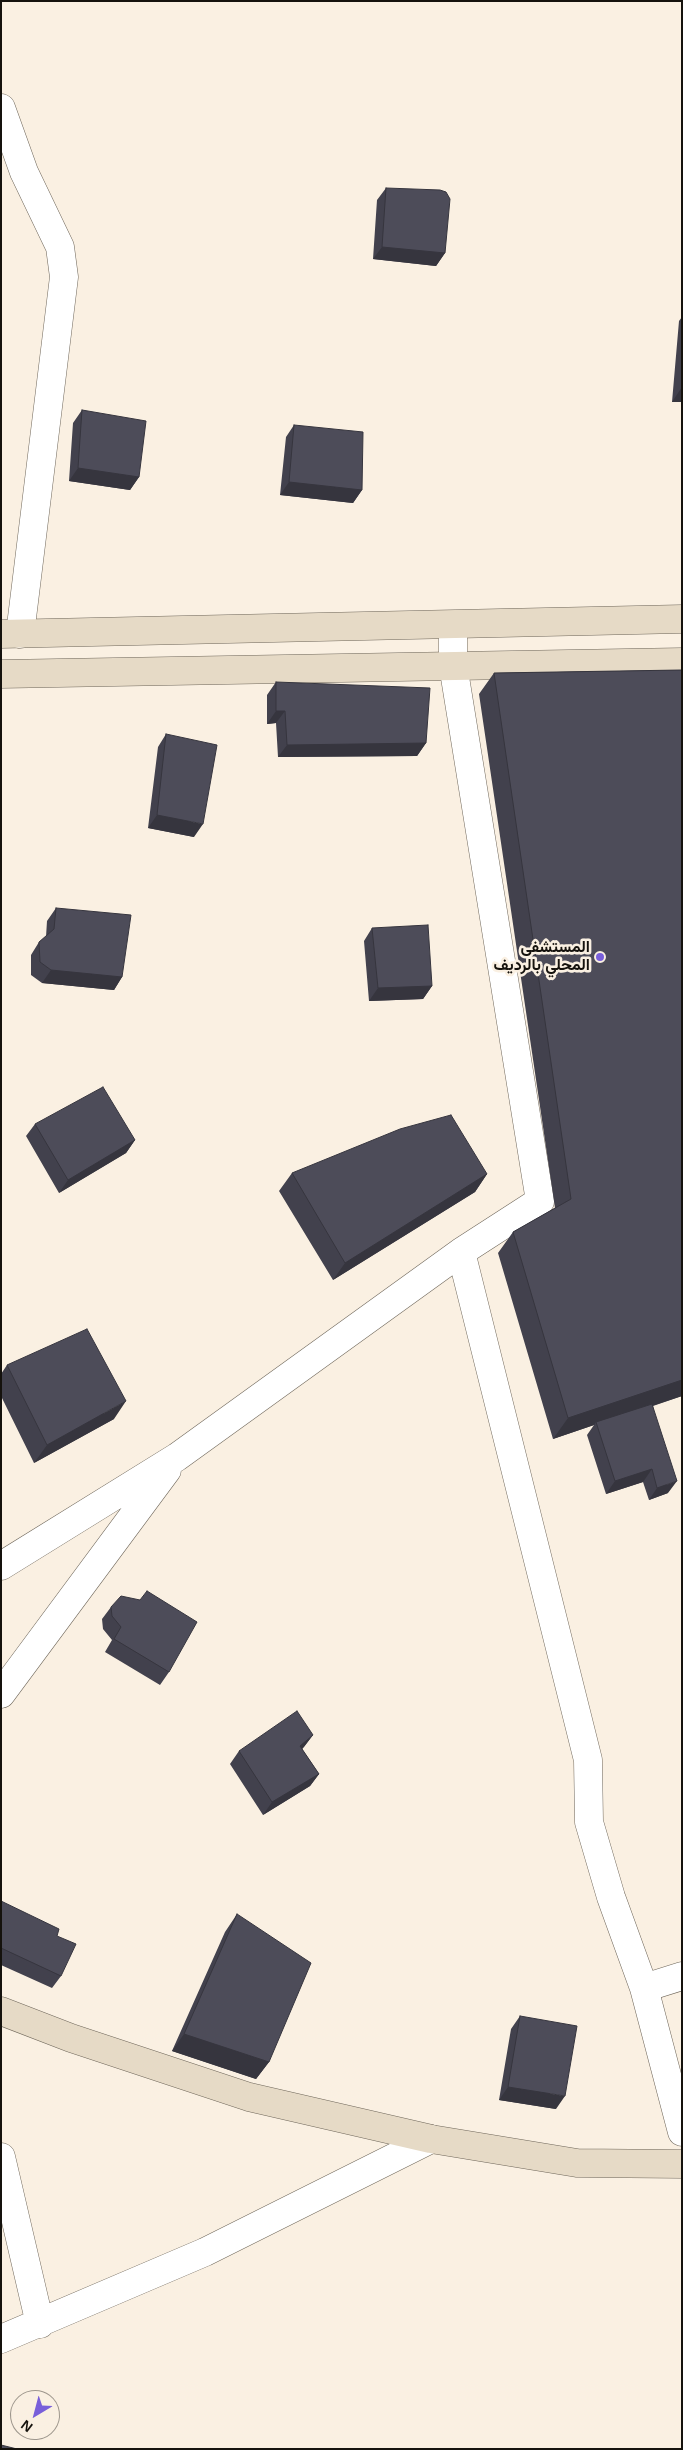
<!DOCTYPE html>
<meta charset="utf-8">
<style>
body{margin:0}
#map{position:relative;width:683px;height:2450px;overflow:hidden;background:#faf0e2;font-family:Arial,sans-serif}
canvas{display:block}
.frame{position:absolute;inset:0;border:2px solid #15120d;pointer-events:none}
.north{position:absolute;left:10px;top:2390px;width:50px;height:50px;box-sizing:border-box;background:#faf0e2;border:1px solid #9e978d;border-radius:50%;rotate:217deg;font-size:14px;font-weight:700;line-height:20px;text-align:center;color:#15120d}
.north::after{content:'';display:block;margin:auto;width:18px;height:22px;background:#795fda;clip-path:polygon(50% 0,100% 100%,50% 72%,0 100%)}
</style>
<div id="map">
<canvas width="683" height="2450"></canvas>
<div class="frame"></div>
<div class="north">N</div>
</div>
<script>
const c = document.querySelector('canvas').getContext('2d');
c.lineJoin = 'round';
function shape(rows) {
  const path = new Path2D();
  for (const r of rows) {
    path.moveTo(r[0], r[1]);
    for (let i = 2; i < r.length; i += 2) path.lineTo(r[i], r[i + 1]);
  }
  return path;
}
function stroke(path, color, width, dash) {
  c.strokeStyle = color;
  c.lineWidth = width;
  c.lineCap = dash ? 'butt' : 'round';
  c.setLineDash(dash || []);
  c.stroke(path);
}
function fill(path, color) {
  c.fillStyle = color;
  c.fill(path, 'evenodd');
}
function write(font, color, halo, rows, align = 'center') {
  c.font = font + ' Arial,Vazirmatn,sans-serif';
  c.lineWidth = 5;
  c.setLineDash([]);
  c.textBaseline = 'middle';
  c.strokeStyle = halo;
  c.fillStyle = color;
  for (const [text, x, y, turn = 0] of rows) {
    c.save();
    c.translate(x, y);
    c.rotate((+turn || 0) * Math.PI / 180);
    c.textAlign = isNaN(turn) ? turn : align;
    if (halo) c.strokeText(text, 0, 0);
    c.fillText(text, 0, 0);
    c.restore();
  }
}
const street = shape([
 [1,108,24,172,60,247,64,277,20,634],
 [461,1252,588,1760,589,1822,611,1897,644,1988,682,2132],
 [1,1566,177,1457,461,1252,540,1201,453,665,453,625],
 [1,1694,167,1470],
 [644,1988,682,1976],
 [1,2157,40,2324],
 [1,2339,205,2252,431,2139]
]);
const secondary = shape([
 [1,634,682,619],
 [1,674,682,662],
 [1,2011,71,2038,249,2097,431,2139,577,2163,682,2164]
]);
const wall = shape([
 [386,188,445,253,436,266,373,259,377,200],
 [682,317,682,402,672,402,679,321],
 [82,410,139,477,130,490,69,481,73,423],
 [294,425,362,490,353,503,280,495,286,437],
 [682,670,682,1396,653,1406,668,1493,649,1500,643,1482,606,1494,587,1435,594,1425,553,1439,498,1253,513,1232,555,1208,479,694,494,673],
 [276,682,426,743,417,756,278,757,276,723,267,724,267,695],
 [166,734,194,837,148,828,158,747],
 [56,908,122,977,114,990,42,983,31,975,31,955,39,942,46,937,47,921],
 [372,928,432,986,423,999,369,1001,364,941],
 [35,1124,135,1140,126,1153,59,1193,26,1136],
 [292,1173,487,1174,475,1192,333,1280,279,1191],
 [7,1365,114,1419,34,1463,1,1396,1,1374],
 [111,1607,169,1672,160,1685,105,1652,112,1640,103,1629,102,1619],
 [313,1735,302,1749,319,1774,310,1786,263,1815,230,1764,239,1751],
 [1,1901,61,1976,52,1988,1,1965],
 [237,1914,269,2062,256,2079,172,2051,225,1932],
 [520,2016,556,2109,499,2100,511,2029]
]);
const shadedWall = shape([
 [382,247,445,253,436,266,373,259],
 [682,387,682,402,672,402],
 [78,468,139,477,130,490,69,481],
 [289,482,362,490,353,503,280,495],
 [276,711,285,711,276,723,267,724],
 [426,743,417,756,278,757,287,745],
 [157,815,203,824,194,837,148,828],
 [51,970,122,977,114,990,42,983],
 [432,986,423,999,369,1001,378,988],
 [135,1140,126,1153,59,1193,68,1180],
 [487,1174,475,1192,333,1280,345,1263],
 [682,1380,682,1396,597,1424,596,1422,594,1425,553,1439,568,1418],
 [126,1401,114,1419,34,1463,47,1445],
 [652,1469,643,1482,606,1494,615,1481],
 [677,1481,668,1493,649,1500,657,1488],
 [313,1735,304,1747,292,1759,300,1746],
 [319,1774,310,1786,263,1815,272,1802],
 [184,2034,269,2062,256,2079,172,2051],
 [508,2087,565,2096,556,2109,499,2100]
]);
const building = shape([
 [386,188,440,190,446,192,450,199,445,253,382,247,386,188],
 [82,410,146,421,139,477,78,468,82,410],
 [294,425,363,432,362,490,289,482,294,425],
 [682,670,682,1380,568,1418,513,1232,571,1199,494,673,682,670],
 [276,682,430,688,426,743,287,745,285,711,276,711,276,682],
 [166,734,217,745,203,824,157,815,166,734],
 [56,908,131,915,122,977,51,970,40,962,39,942,54,929,56,908],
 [428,925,432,986,378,988,372,928,428,925],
 [103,1087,135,1140,68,1180,35,1124,103,1087],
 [451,1115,487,1174,345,1263,292,1173,400,1129,451,1115],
 [87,1329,126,1401,47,1445,7,1365,87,1329],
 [652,1404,677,1481,657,1488,652,1469,615,1481,596,1422,652,1404],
 [147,1591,197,1622,169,1672,114,1639,121,1627,112,1616,111,1607,121,1596,140,1600,147,1591],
 [297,1711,313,1735,300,1746,319,1774,272,1802,239,1751,297,1711],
 [1,1901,59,1929,57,1936,76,1944,61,1976,1,1948,1,1901],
 [237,1914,311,1963,269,2062,184,2034,237,1914],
 [520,2016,577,2026,565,2096,508,2087,520,2016],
 [1,2445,17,2449,1,2449,1,2445]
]);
const markers = [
 [600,957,5,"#795fda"]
];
const poiNames = [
 ["المستشفى",590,948],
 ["المحلي بالرديف",590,966]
];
stroke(street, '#6f675b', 29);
stroke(secondary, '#6f675b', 29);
stroke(street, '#fff', 28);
stroke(secondary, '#e6dac6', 28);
fill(wall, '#42414d');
fill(shadedWall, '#36353e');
fill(building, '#4d4c59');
stroke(building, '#36353e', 1);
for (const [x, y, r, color] of markers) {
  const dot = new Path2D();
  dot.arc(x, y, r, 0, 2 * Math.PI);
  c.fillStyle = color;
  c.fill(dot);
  stroke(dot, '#faf0e2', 2);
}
write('bold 16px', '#15120d', '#faf0e2', poiNames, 'right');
</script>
